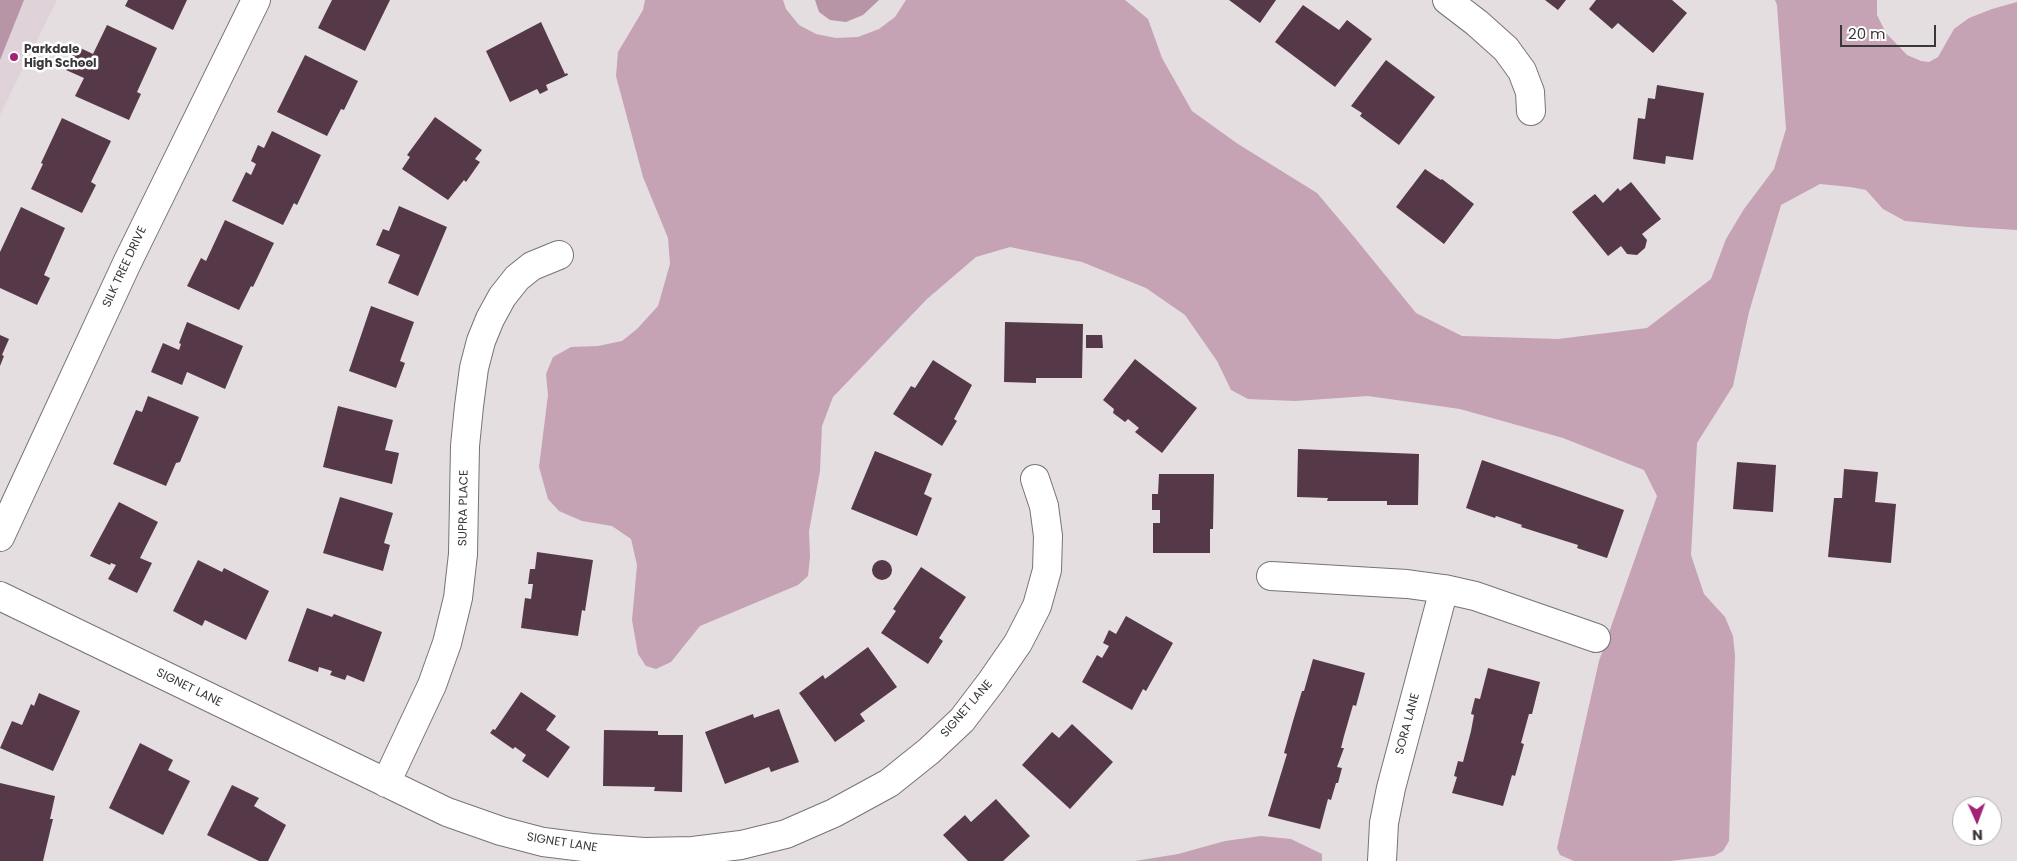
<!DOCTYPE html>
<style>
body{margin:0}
#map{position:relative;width:2017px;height:861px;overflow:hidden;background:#e4dee1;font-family:Poppins,sans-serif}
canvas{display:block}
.north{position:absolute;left:1952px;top:796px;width:50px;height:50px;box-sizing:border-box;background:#fff;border:1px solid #b0afaf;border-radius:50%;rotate:178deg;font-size:14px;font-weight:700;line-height:20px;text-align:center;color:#393738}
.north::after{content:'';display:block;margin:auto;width:18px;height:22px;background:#a22375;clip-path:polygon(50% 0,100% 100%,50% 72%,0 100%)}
.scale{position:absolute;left:1840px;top:25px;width:96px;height:22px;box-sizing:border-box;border:2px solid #393738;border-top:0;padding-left:6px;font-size:15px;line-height:18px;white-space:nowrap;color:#393738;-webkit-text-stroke:4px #fff;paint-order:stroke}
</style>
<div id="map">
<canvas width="2017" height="861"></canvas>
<div class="north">N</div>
<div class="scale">20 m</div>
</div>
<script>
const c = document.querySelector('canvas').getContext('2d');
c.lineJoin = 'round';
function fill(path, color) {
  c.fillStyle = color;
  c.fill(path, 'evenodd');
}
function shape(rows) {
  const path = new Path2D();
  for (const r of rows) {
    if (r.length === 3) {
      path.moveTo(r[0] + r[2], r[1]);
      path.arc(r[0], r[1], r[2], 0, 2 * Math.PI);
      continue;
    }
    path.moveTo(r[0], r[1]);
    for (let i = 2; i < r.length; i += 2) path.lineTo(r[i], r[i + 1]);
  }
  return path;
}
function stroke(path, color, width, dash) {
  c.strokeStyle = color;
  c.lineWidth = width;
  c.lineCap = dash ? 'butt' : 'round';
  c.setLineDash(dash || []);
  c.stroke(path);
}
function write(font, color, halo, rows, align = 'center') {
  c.font = font + ' Poppins,sans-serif';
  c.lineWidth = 5;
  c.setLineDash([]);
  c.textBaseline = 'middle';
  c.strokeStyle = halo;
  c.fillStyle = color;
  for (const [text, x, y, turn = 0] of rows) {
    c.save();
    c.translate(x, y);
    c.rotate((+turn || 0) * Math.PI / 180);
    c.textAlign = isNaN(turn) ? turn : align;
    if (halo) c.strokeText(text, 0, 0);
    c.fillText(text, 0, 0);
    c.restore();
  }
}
const built = shape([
 [0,0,57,0,0,115]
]);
const forest = shape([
 [645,0,783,0,786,9,799,25,816,34,836,38,858,37,879,29,895,17,906,0,1125,0,1148,19,1162,58,1192,111,1238,144,1317,193,1355,238,1416,313,1462,336,1558,339,1647,328,1711,279,1726,239,1744,209,1774,169,1786,129,1777,5,1775,0,1877,0,1877,15,1886,33,1907,55,1921,61,1929,62,1938,57,1954,29,1969,18,1992,9,2017,2,2017,230,1968,227,1905,221,1883,209,1866,190,1850,187,1820,184,1781,205,1749,312,1733,386,1697,443,1691,555,1704,594,1725,617,1733,636,1735,656,1729,841,1723,851,1714,856,1670,861,1574,861,1560,855,1557,848,1599,661,1657,496,1644,470,1563,438,1460,409,1368,396,1295,401,1248,399,1231,390,1217,361,1185,315,1146,288,1082,262,1010,247,976,257,927,299,833,397,822,426,820,471,809,531,810,557,808,576,798,585,700,626,671,662,656,669,646,666,638,654,632,620,637,565,631,539,612,526,582,521,559,511,548,499,539,467,548,395,546,374,553,357,571,347,598,346,622,341,637,329,658,306,670,264,668,238,643,177,616,76,618,52,643,10],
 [1261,836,1291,839,1322,854,1322,861,1135,861,1178,854,1225,841]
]);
const water = shape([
 [0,0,24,0,0,60],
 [815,0,879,0,863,15,846,22,830,20,819,12]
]);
const building = shape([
 [128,0,187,0,173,30,125,6],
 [332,0,390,0,365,51,318,28],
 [1229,0,1276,0,1260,23],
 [1545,0,1566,0,1558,10],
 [1596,0,1672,0,1687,13,1653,53,1618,23,1612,29,1589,9],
 [1303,5,1339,30,1347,20,1372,39,1335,87,1275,42],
 [541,22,565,74,567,73,568,75,546,85,548,90,540,94,537,89,510,102,486,51],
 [107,25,157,48,137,92,141,94,129,120,75,96,84,78,66,70,76,46,93,54],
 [305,55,358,81,344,110,341,109,327,136,277,112],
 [1386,60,1435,97,1399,145,1360,116,1362,113,1351,106],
 [1657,85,1704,93,1693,160,1666,156,1665,164,1633,159,1638,118,1645,119,1648,98,1655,99],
 [435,117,482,150,475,159,480,162,466,182,464,180,448,200,402,169,410,157,407,155],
 [62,118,111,141,91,182,96,185,82,213,31,189,43,164,41,163],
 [272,131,321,155,297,205,294,203,283,225,232,201,246,172,251,175,256,164,251,161,258,145,264,148],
 [1425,169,1441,180,1442,179,1474,204,1444,244,1396,207],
 [1631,182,1661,219,1642,234,1647,240,1645,248,1637,255,1627,254,1621,246,1608,256,1572,212,1595,194,1603,203,1618,188,1620,191],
 [399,206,447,227,418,296,388,283,400,255,376,245,383,229,389,231],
 [21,207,65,228,44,275,50,278,37,305,0,288,0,252],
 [225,220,274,243,253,287,251,286,239,310,187,286,201,258,206,261],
 [371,306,414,322,400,361,405,363,396,388,349,371],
 [187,322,243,346,225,389,187,372,182,385,151,372,163,343,179,350,181,344,179,343],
 [1005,322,1083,324,1082,378,1036,378,1036,383,1004,382],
 [0,335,9,339,2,355,4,356,0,366],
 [1086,335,1102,335,1103,348,1086,348],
 [1135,359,1197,408,1162,453,1135,432,1139,428,1128,419,1125,422,1113,413,1114,409,1103,400],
 [933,360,972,385,954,419,957,421,942,446,893,414,911,386,915,388],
 [148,396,199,417,180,462,176,463,166,486,113,464,136,410,142,412],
 [338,406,393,420,385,450,399,453,392,484,323,467],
 [1298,449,1419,454,1418,505,1387,505,1387,501,1327,501,1328,498,1297,497],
 [875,451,932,474,924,494,932,498,917,536,851,509],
 [1482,460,1624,510,1607,558,1577,548,1578,545,1521,527,1522,525,1496,516,1495,518,1466,508],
 [1737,462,1776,465,1773,512,1733,509],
 [1844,469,1878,472,1875,502,1896,504,1891,563,1828,557,1834,498,1842,498],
 [1159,474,1214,474,1213,529,1210,529,1210,553,1153,553,1153,523,1160,523,1160,510,1152,510,1152,494,1158,494],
 [340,497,393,513,384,543,390,545,383,571,323,553],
 [119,502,158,522,140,558,152,563,137,593,108,579,116,565,111,563,110,565,90,556],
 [537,552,593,560,585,611,582,610,578,636,521,628,525,598,531,599,533,584,528,584,530,569,535,569],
 [198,560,222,572,224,568,269,591,246,640,205,620,202,626,173,611],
 [882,570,10],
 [921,567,966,597,939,638,943,641,928,664,881,633,896,611,893,609],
 [307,608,332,617,334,614,382,632,364,682,347,675,345,680,330,675,332,671,319,667,318,672,288,661],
 [1126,616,1173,643,1146,691,1143,689,1132,710,1082,682,1097,655,1102,658,1109,646,1103,643,1109,630,1116,634],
 [868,647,897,687,860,714,865,721,835,742,799,693,823,675,825,679],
 [1313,659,1365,673,1356,706,1353,705,1344,736,1341,748,1344,748,1337,767,1342,768,1338,783,1336,783,1331,800,1328,799,1320,829,1268,816,1287,754,1284,753,1293,721,1302,691,1304,691],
 [1488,668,1540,682,1532,714,1529,714,1521,743,1524,744,1515,776,1512,775,1503,806,1452,793,1457,777,1454,776,1458,761,1463,762,1471,731,1474,715,1471,714,1475,698,1480,699],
 [521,692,556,716,546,730,570,747,548,778,522,761,526,755,515,747,513,749,490,733,493,729,495,730],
 [39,693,80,711,53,771,0,748,12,721,22,725,31,704,34,706],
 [779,709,799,762,771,772,769,767,725,784,705,732,753,714,754,718],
 [1072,724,1113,762,1070,809,1022,765,1052,732,1059,738],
 [604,730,658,731,658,735,683,735,682,792,654,791,655,787,603,786],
 [140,743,173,760,168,770,190,781,163,835,109,808],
 [0,783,55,796,50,819,53,819,43,861,0,861],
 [232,785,259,798,254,806,286,825,268,861,259,861,207,835],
 [996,799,1030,836,1003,861,968,861,943,835,965,815,971,822]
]);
const street = shape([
 [1447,0,1477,23,1506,49,1522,71,1530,92,1531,111],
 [0,537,127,263,256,0],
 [1271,576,1407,584,1444,589,1475,596,1596,638],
 [0,596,447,812,501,831,543,842,591,848,644,852,693,851,741,845,786,834,834,813,889,783,929,751,962,720,991,682,1018,643,1037,606,1047,570,1048,536,1044,506,1035,479],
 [386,783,432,685,447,643,458,598,463,554,465,446,469,406,474,368,481,341,490,319,502,297,517,278,532,266,559,255],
 [1382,861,1384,823,1391,788,1444,589]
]);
const markers = [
 [14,57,5,"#a22375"]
];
const poiNames = [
 ["Parkdale",24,50],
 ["High School",24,64]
];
const streetNames = [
 ["SILK TREE DRIVE",125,267,-65],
 ["SUPRA PLACE",464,508,-89],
 ["SIGNET LANE",189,688,26],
 ["SIGNET LANE",967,709,-49],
 ["SORA LANE",1408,724,-75],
 ["SIGNET LANE",562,843,9]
];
fill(built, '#e0d2d9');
fill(forest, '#c5a2b4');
fill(water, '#b795a6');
fill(building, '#553948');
stroke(street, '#787375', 30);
stroke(street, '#fff', 28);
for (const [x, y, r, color] of markers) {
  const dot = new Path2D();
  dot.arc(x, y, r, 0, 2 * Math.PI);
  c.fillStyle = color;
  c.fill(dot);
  stroke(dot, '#fff', 2);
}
write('bold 12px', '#393738', '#fff', poiNames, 'left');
write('12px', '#393738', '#fff', streetNames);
</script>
